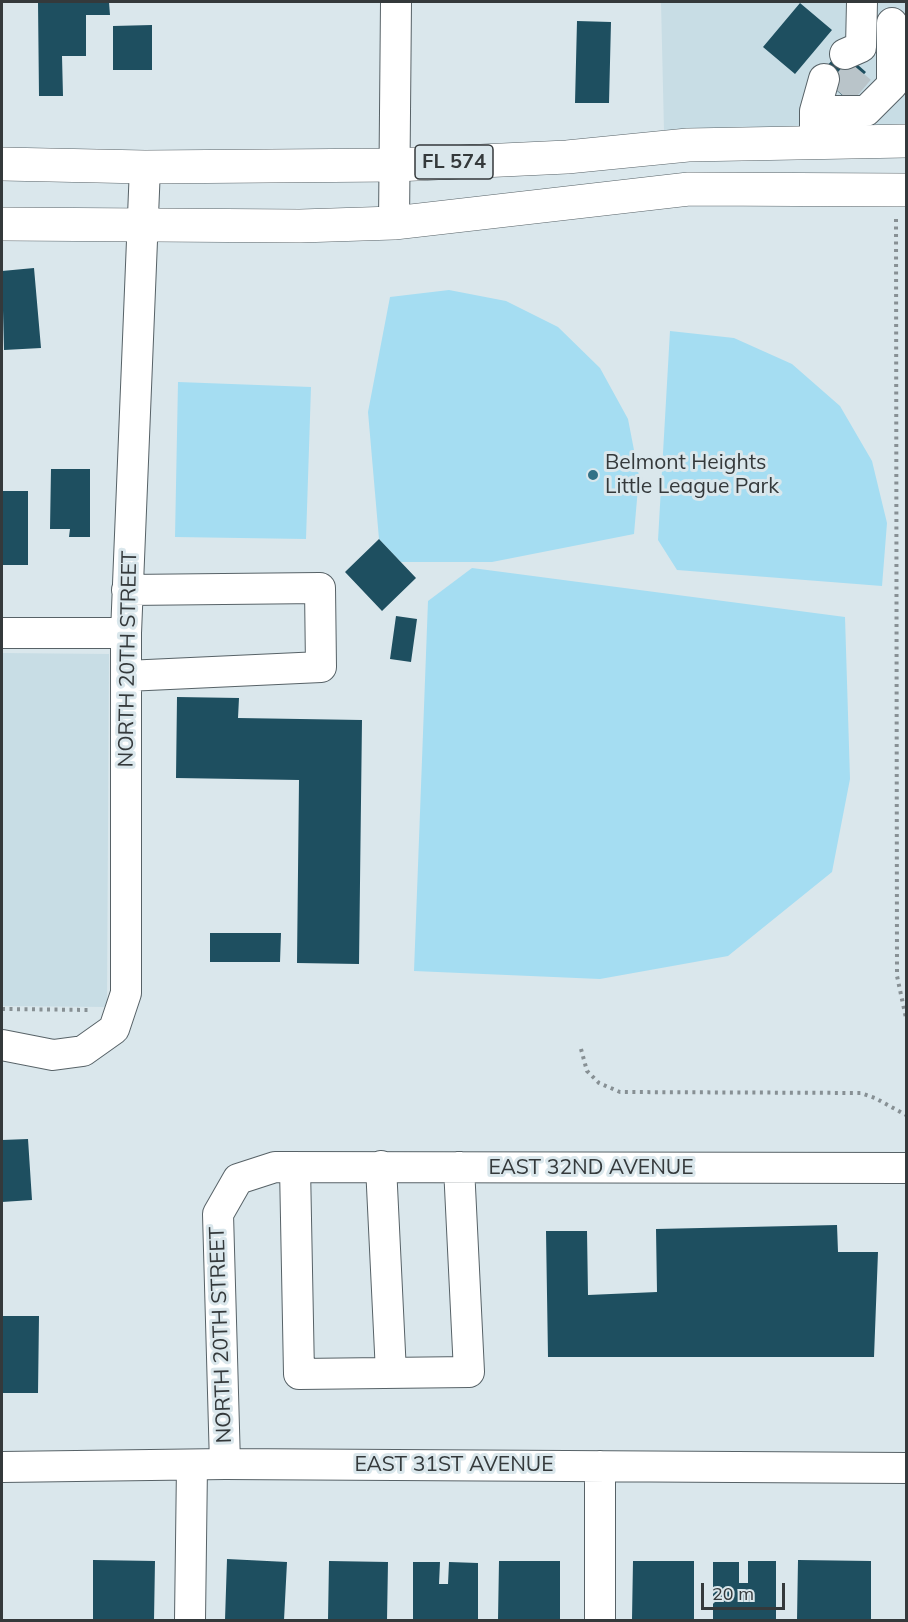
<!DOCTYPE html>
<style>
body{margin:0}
#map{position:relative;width:908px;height:1622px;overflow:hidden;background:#dae7ec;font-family:Mulish,sans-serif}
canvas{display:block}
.frame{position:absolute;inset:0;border:3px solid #34393b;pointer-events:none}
.scale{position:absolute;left:701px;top:1583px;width:84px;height:27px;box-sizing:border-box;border:3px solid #34393b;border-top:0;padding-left:8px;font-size:18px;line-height:21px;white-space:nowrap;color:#34393b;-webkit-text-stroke:4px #dae7ec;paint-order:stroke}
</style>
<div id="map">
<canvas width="908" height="1622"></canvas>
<div class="frame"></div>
<div class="scale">20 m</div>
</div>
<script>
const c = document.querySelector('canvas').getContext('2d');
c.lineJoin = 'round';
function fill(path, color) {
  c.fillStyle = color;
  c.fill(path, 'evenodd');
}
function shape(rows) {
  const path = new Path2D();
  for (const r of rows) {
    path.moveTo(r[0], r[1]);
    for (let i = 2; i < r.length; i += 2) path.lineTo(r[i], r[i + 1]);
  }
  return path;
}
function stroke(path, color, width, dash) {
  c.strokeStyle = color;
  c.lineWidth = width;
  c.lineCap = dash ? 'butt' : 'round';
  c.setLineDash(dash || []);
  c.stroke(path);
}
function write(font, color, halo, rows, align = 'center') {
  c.font = font + ' Mulish,sans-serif';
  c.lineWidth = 6;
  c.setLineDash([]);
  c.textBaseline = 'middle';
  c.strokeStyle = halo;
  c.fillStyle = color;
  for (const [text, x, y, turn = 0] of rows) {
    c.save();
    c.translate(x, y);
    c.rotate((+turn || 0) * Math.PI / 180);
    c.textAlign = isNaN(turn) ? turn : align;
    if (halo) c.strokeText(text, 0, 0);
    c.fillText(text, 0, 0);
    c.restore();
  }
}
const built = shape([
 [661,2,906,2,906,125,664,131],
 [2,653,109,654,107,1007,2,1006]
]);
const green = shape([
 [449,290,506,301,558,327,600,368,628,419,639,476,634,534,492,562,401,562,379,539,368,412,390,297],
 [670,331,734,338,792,364,840,406,872,461,887,523,882,586,677,570,658,540],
 [178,382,311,387,306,539,175,537],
 [472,568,845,617,850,779,832,872,728,956,600,979,414,971,428,601]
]);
const building = shape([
 [38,2,109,2,110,15,86,15,86,56,62,56,63,96,39,96],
 [800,3,832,30,795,74,763,47],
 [577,21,611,22,609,103,575,103],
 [152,25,152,70,113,70,113,26],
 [841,50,866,72,844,97,819,75],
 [34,268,41,348,4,350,2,271],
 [51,469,90,469,90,537,69,537,70,529,50,529],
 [2,491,28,491,28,565,2,565],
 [379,539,416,578,382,611,345,572],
 [396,616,417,619,411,662,390,659],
 [177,697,239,698,238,718,362,720,359,964,297,963,299,780,176,778],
 [210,933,281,933,280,962,210,962],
 [28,1139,32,1200,2,1202,2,1140],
 [837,1225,838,1252,878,1252,874,1357,548,1357,546,1231,587,1231,588,1295,657,1292,656,1229],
 [2,1316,39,1316,38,1393,2,1393],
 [227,1559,287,1562,284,1620,225,1620],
 [93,1560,155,1561,154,1620,93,1620],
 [798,1560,871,1561,871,1620,797,1620],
 [329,1561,388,1562,387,1620,328,1620],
 [499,1561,560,1561,560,1620,498,1620],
 [633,1561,694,1561,694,1619,632,1619],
 [748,1561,776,1561,776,1620,713,1620,713,1562,739,1562,739,1583,748,1583],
 [413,1562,440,1562,439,1584,448,1584,449,1562,478,1563,478,1620,413,1620]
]);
const minorTunnel = shape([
 [840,93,861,68]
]);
const path = shape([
 [896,219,897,976,906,1018],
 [2,1009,91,1010],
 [581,1049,587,1071,599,1083,620,1092,861,1093,875,1098,906,1115]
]);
const minor = shape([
 [845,54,861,47,862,2],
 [815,111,866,111,892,85,892,23],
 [815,131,815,111,824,79],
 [394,223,396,2],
 [2,633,126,633],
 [126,676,321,667,320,588,127,590],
 [2,1045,53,1055,83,1051,114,1029,126,993,126,633,145,167],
 [381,1166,391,1373],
 [295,1167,299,1374,469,1372,459,1167],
 [225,1464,218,1214,238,1179,275,1167,906,1168],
 [2,1467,225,1464,906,1468],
 [190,1620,192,1465],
 [600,1620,600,1466]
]);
const major = shape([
 [2,164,145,167,395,165,567,157,688,145,906,141],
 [2,224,300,226,394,223,689,189,906,190]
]);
const markers = [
 [593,475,6,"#327085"]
];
const shields = [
 [454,162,78]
];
const shieldNames = [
 ["FL 574",454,162]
];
const poiNames = [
 ["Belmont Heights",605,463],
 ["Little League Park",605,487]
];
const streetNames = [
 ["NORTH 20TH STREET",128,659,-89],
 ["EAST 32ND AVENUE",591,1168],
 ["NORTH 20TH STREET",221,1335,-92],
 ["EAST 31ST AVENUE",454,1465]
];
fill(built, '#c8dde5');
fill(green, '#a5ddf2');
fill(building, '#1e4f60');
stroke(minorTunnel, '#b9c4c9', 30, [30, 15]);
stroke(minor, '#576267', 32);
stroke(major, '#576267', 34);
stroke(path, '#879094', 4, [3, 4.5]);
stroke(minor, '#fff', 30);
stroke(major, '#fff', 33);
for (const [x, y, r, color] of markers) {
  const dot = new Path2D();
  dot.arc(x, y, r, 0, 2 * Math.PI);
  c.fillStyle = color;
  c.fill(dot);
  stroke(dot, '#dae7ec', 2);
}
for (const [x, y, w] of shields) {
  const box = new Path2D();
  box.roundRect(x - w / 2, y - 17, w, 34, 4.5);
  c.fillStyle = '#dae7ec';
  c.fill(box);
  stroke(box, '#34393b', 1.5);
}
write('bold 20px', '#34393b', null, shieldNames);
write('21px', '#34393b', '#dae7ec', poiNames, 'left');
write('21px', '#34393b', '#dae7ec', streetNames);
</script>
